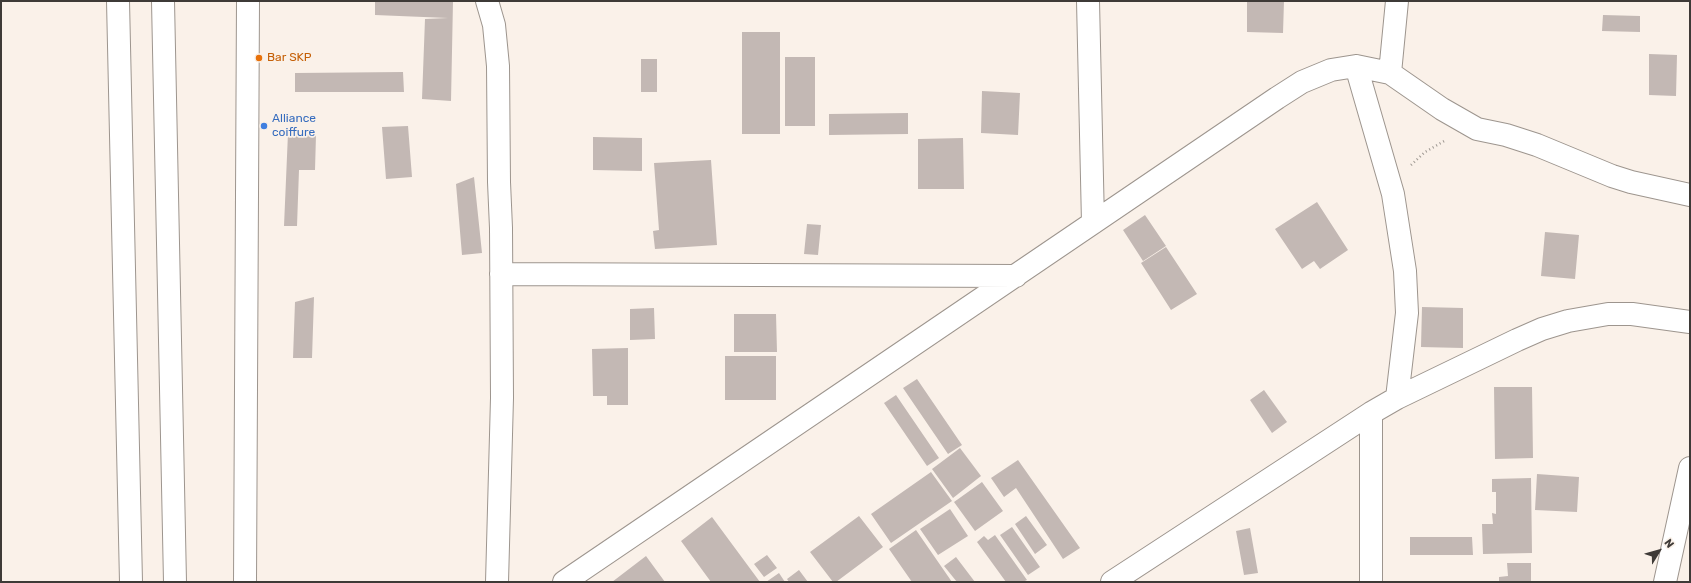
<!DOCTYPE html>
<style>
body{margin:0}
#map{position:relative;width:1691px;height:583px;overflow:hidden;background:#faf1e9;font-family:Rubik,sans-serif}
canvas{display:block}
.frame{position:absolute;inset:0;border:2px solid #3e3a37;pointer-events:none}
.north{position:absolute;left:1639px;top:531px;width:40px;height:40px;-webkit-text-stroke:3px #faf1e9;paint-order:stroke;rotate:53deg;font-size:11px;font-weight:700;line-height:16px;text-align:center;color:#3e3a37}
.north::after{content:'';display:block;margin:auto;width:14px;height:18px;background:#3e3a37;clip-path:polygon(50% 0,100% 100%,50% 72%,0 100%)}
</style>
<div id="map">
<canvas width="1691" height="583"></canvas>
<div class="frame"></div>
<div class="north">N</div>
</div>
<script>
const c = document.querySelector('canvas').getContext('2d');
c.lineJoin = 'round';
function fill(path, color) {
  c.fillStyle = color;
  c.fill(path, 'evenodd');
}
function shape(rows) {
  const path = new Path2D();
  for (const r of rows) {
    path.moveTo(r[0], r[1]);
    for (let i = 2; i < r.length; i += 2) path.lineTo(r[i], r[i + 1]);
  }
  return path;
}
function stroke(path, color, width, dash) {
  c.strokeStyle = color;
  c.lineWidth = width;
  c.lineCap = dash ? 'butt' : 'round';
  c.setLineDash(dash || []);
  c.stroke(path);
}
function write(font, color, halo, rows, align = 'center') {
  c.font = font + ' Rubik,sans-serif';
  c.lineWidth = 3.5;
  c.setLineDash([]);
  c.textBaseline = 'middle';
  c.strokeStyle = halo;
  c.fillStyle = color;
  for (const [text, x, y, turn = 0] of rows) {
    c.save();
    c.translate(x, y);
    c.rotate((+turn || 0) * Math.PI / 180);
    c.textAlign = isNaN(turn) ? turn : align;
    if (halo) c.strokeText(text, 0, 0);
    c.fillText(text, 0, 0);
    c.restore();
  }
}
const building = shape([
 [375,1,453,1,451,101,422,99,425,19,448,18,375,15],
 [1247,1,1284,1,1283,33,1247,32],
 [1603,15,1640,16,1640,32,1602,31],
 [742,32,780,32,780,134,742,134],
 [1649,54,1677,55,1676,96,1649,95],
 [785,57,815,57,815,126,785,126],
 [641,59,657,59,657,92,641,92],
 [403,72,404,92,295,92,295,73],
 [982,91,1020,93,1018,135,981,133],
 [908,113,908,134,829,135,829,114],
 [408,126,412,177,386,179,382,127],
 [288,133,316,135,315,170,299,170,297,226,284,226],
 [593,137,642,138,642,171,593,170],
 [963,138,964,189,918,189,918,139],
 [711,160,717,245,655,249,653,231,659,230,654,163],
 [474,177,482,253,462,255,456,184],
 [1317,202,1348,250,1320,269,1314,261,1302,269,1275,229],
 [1145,215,1166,246,1143,261,1123,230],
 [807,224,821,225,818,255,804,254],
 [1545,232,1579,235,1575,279,1541,276],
 [1166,247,1197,294,1171,310,1141,263],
 [314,297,312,358,293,358,295,302],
 [1422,307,1463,308,1463,348,1421,347],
 [654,308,655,339,630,340,630,309],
 [734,314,776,314,777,352,734,352],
 [628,348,628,405,607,405,607,396,593,396,592,349],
 [725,356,776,356,776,400,725,400],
 [917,379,962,445,948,454,903,388],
 [1494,387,1532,387,1533,458,1495,459],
 [1264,390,1287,422,1272,433,1250,400],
 [896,395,939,458,927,466,884,403],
 [960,448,981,476,953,498,932,469],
 [1018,460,1080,548,1063,559,1016,488,1004,497,991,478],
 [931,472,952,501,891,543,871,514],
 [1537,474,1579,477,1577,512,1535,510],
 [1531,478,1532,553,1483,554,1482,524,1493,524,1492,513,1496,514,1496,492,1492,492,1492,479],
 [982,482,1003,511,975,531,954,502],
 [950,509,968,536,938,555,920,529],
 [859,516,883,547,836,582,833,582,810,552],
 [1026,516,1047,545,1035,554,1015,524],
 [712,517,760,582,711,582,681,541],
 [1012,527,1040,567,1028,575,1000,535],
 [1250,528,1258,573,1244,575,1236,531],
 [916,530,952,582,912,582,889,549],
 [995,535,1027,580,1023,582,1006,582,977,542,984,536,988,540],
 [1410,537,1472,537,1473,555,1410,555],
 [767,555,777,568,764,577,754,564],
 [646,556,665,582,612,582],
 [956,557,975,582,957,582,944,566],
 [1507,563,1531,563,1531,582,1499,582,1499,577,1508,576],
 [799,570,808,582,789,582,787,579],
 [779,573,785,582,766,582]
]);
const path = shape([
 [1411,165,1425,152,1446,140]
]);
const street = shape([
 [487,1,494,25,498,66,499,182,501,228,502,398,497,582],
 [1088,1,1093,223],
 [1356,66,1393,194,1405,271,1407,313,1397,398],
 [1390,73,1397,1],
 [501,274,1016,276],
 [1371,413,1371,582],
 [245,582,248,1],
 [564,582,1277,98,1302,82,1331,70,1356,66,1390,73,1442,109,1477,129,1506,135,1537,145,1612,176,1631,182,1690,195],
 [1112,582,1371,413,1397,398,1517,340,1542,329,1568,321,1608,314,1632,314,1690,322],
 [1665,582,1690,468]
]);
const primary = shape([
 [118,1,131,582],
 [163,1,175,582]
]);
const markers = [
 [259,58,4,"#e8710a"],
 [264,126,4,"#3f7fe0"]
];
const foodNames = [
 ["Bar SKP",267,58]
];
const shopNames = [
 ["Alliance",272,119],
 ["coiffure",272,133]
];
fill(building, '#c3b8b4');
stroke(street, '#9d958e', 24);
stroke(primary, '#9d958e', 24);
stroke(path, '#9f9993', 2.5, [1, 3]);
stroke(street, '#fff', 22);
stroke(primary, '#fff', 22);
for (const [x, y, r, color] of markers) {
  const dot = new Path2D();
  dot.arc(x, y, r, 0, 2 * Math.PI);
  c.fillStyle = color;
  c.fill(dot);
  stroke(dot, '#faf1e9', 1.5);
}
write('12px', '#c56008', '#faf1e9', foodNames, 'left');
write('12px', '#366cbe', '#faf1e9', shopNames, 'left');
</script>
